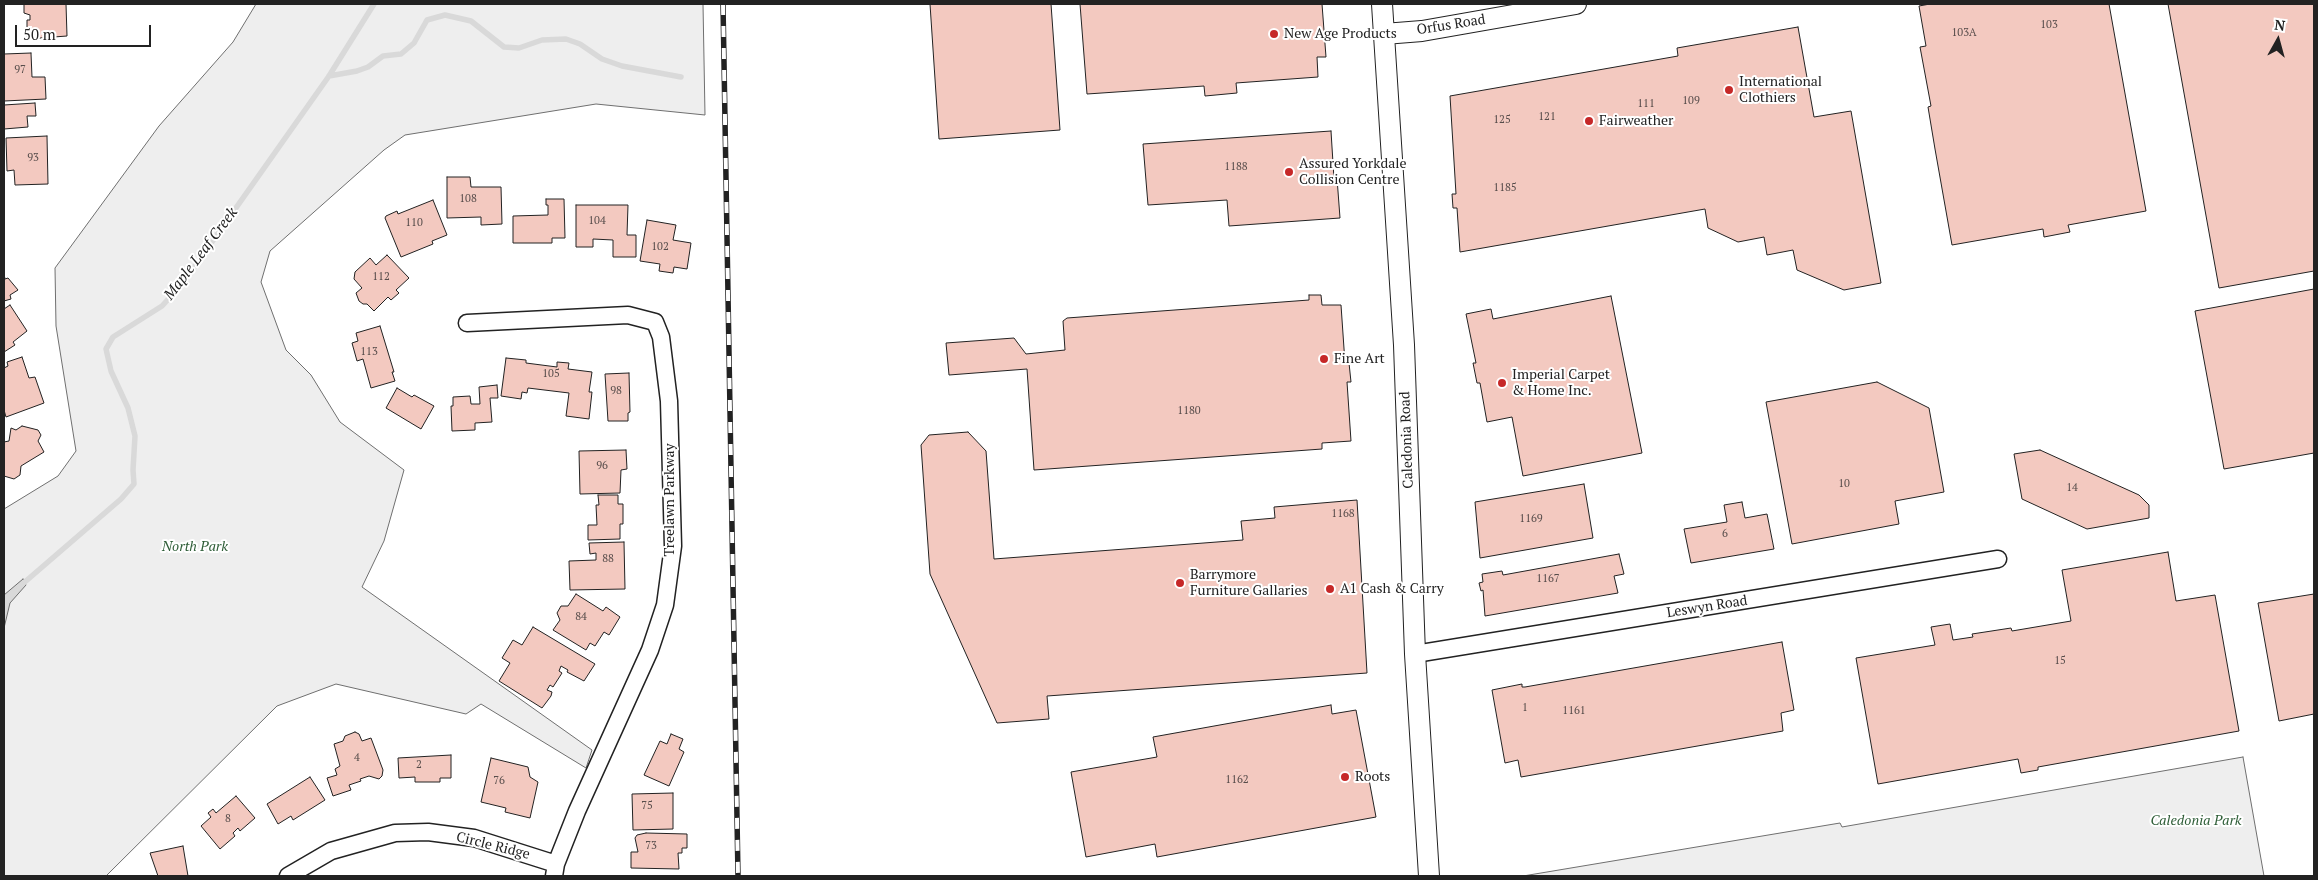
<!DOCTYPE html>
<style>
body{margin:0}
#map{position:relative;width:2318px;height:880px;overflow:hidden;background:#fff;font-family:"PT Serif",serif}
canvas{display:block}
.frame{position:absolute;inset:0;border:5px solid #222;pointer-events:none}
.north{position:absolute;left:2253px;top:15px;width:50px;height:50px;-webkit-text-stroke:4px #fff;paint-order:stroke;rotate:7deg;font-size:14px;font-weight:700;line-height:20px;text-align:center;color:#222}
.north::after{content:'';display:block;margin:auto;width:18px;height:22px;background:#222;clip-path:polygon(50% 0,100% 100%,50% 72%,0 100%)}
.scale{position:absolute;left:15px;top:25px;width:136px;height:22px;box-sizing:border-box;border:2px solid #222;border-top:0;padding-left:6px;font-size:15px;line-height:18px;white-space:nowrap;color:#222;-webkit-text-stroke:4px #fff;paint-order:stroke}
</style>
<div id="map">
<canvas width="2318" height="880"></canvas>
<div class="frame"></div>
<div class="north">N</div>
<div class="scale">50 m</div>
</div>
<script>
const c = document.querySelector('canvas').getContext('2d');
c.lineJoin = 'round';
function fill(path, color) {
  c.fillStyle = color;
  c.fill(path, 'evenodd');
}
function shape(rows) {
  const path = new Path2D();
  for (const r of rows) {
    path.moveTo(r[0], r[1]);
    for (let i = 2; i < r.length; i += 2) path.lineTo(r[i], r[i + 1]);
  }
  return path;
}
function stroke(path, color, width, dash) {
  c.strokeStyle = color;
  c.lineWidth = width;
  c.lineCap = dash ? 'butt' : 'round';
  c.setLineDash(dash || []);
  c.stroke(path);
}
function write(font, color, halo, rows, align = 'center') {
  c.font = font + ' "PT Serif",serif';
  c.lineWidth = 4;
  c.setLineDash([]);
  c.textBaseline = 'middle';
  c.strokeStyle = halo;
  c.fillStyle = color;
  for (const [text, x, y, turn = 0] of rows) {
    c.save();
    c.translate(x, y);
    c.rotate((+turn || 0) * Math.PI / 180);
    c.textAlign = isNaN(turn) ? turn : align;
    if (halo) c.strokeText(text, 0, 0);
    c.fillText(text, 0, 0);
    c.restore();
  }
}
const green = shape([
 [256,4,703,4,705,115,596,104,405,135,384,150,270,251,261,282,286,350,311,375,340,422,404,470,384,541,362,587,592,750,586,768,481,704,466,714,336,684,277,706,106,876,4,876,4,509,58,476,76,451,56,326,55,268,159,126,233,42,256,4],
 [2243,757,2264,876,1523,876,1840,823,1842,827,2243,757]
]);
const water = shape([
 [23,579,26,585,10,603,4,628,4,595,23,579]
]);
const stream = shape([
 [329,76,357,71,368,67,383,56,401,54,414,43,427,20,445,15,471,21,504,47,519,48,542,40,566,39,580,44,602,59,622,66,681,77],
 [19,587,121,499,134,484,133,470,135,436,128,408,111,371,106,349,113,337,162,306,183,283,329,76,374,4]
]);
const building = shape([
 [24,4,66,4,67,36,27,39,27,20,30,20,30,15,24,13,24,4],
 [930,4,1051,4,1060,130,939,139,930,4],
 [1080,4,1322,4,1326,57,1317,57,1318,77,1236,83,1237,93,1205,96,1204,86,1087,94,1080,4],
 [1930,4,2109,4,2146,211,2068,225,2070,232,2044,237,2043,229,1952,245,1935,149,1928,107,1931,106,1920,47,1926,46,1919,6,1930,4],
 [2168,4,2314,4,2314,271,2219,288,2168,4],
 [1798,27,1814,117,1851,111,1881,283,1844,290,1797,270,1793,250,1767,255,1764,237,1738,242,1708,228,1705,209,1460,252,1457,208,1453,208,1452,194,1456,194,1450,96,1678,56,1677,48,1798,27],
 [31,53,32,77,45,77,46,99,4,101,4,54,31,53],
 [35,103,36,116,27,116,28,127,4,129,4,105,35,103],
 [1331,131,1334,179,1337,178,1340,218,1229,226,1227,200,1148,205,1143,144,1331,131],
 [47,136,48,184,15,185,14,170,7,171,6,138,47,136],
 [447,177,470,177,471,187,501,187,502,224,481,225,481,217,447,218,447,177],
 [546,199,564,199,565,238,552,238,552,243,513,243,513,216,548,215,548,205,546,205,546,199],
 [433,200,447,235,432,241,433,244,401,257,385,218,386,216,397,211,398,214,433,200],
 [576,205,628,205,627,235,636,235,636,257,613,257,613,240,593,239,593,247,576,247,576,205],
 [647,220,676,225,673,240,691,243,687,269,674,267,673,273,659,271,660,264,640,261,647,220],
 [387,255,409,278,396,290,399,293,391,300,388,297,374,311,367,304,363,304,359,301,356,293,362,288,354,279,355,272,370,258,376,265,387,255],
 [4,274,5,279,8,278,18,290,10,295,11,299,4,301,4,274],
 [2314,289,2314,453,2224,469,2195,311,2314,289],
 [1309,295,1321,295,1322,305,1341,305,1345,363,1349,363,1351,382,1347,382,1351,441,1322,443,1322,449,1034,470,1027,369,949,375,946,343,1014,338,1026,354,1065,350,1063,321,1067,318,1309,300,1309,295],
 [1611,296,1642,453,1523,476,1512,417,1487,422,1480,383,1477,383,1473,363,1476,363,1466,314,1491,309,1493,319,1611,296],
 [10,305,27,331,13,342,15,345,4,352,4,309,10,305],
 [380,326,394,372,392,372,395,381,371,388,363,359,357,361,352,343,358,341,356,333,380,326],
 [22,357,29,378,35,377,44,403,6,417,4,410,4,368,8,366,7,362,22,357],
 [506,358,526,360,526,363,557,367,557,362,569,363,568,369,592,372,589,392,592,392,589,419,566,416,569,393,528,388,527,393,522,392,521,399,501,396,506,358],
 [629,373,630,412,628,413,628,421,608,421,605,374,629,373],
 [1877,382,1929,408,1944,492,1895,501,1899,524,1792,544,1766,402,1877,382],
 [497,385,498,398,490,398,492,422,475,423,475,430,452,431,451,406,453,406,453,397,470,396,471,404,480,404,479,387,497,385],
 [397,388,412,397,414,395,434,406,421,429,386,408,397,388],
 [22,426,38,430,41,435,38,441,44,452,21,466,20,475,14,479,4,476,4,442,9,441,11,428,16,430,22,426],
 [968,432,986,451,994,559,1243,540,1241,521,1275,518,1274,507,1357,500,1367,673,1047,696,1049,719,997,723,930,574,921,445,929,435,968,432],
 [626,450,627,469,621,470,620,493,580,494,579,451,626,450],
 [2040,450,2139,495,2149,505,2149,518,2087,529,2022,499,2014,454,2040,450],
 [1584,484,1593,538,1480,558,1475,502,1584,484],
 [598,495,618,495,618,504,623,504,623,524,620,524,620,539,588,540,588,525,597,525,596,505,599,505,598,495],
 [1742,502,1745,518,1767,514,1774,549,1691,563,1684,529,1727,522,1724,505,1742,502],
 [624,542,625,589,570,590,569,561,596,560,596,553,590,554,589,543,624,542],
 [2168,552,2176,601,2215,595,2239,731,2038,767,2038,770,2021,773,2018,759,1878,784,1856,658,1935,645,1931,627,1950,624,1953,640,1973,637,1972,634,2011,628,2012,631,2071,621,2062,570,2168,552],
 [1619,554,1624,574,1614,576,1618,593,1485,616,1483,590,1481,591,1479,583,1483,582,1482,574,1502,571,1503,575,1619,554],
 [576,594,603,611,606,607,620,617,609,635,604,632,595,646,590,643,586,650,553,630,560,620,557,613,561,606,568,606,576,594],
 [2314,594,2314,714,2279,721,2258,603,2314,594],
 [533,627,595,664,584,681,567,672,568,670,561,666,559,671,562,673,553,687,550,685,547,690,552,692,551,696,542,708,499,681,510,663,502,658,513,640,522,645,533,627],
 [1782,642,1794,710,1781,713,1783,731,1521,777,1518,760,1505,763,1492,690,1522,684,1522,687,1525,687,1782,642],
 [1331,705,1332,714,1356,710,1376,817,1157,857,1155,844,1086,857,1071,772,1157,757,1153,737,1331,705],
 [355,732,359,734,362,741,371,738,383,770,382,776,379,779,369,776,360,779,361,781,349,785,351,790,333,796,327,778,337,775,335,769,340,766,334,744,343,741,345,736,355,732],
 [671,734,683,739,679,749,684,752,669,786,644,775,660,741,667,744,671,734],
 [451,755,451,778,440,778,440,782,415,782,415,777,399,778,398,758,451,755],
 [491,758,528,767,530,777,538,782,530,818,505,812,506,808,481,802,491,758],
 [310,777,325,800,293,820,291,816,278,824,267,804,310,777],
 [673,793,673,829,633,830,632,794,673,793],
 [236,796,255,818,240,831,238,828,233,833,235,836,220,849,201,826,211,817,208,813,213,809,216,813,236,796],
 [646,833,687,834,687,848,682,848,682,853,678,853,679,869,631,868,631,852,638,852,635,838,637,835,646,833],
 [183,846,188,876,158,876,150,853,183,846]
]);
const minor = shape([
 [467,323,628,315,655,322,661,337,669,401,673,546,665,605,650,650,577,811,556,864,554,876],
 [1415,654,1998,559],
 [288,876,331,851,395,833,428,832,474,838,556,864]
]);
const tertiary = shape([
 [1382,4,1404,345,1415,654,1429,876],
 [1384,34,1422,31,1576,4]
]);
const rail = shape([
 [723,4,738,876]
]);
const markers = [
 [1274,34,5,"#c62828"],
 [1729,90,5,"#c62828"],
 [1589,121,5,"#c62828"],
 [1289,172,5,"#c62828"],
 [1324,359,5,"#c62828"],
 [1502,383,5,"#c62828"],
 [1180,583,5,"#c62828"],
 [1330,589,5,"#c62828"],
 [1345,777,5,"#c62828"]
];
const numberNames = [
 ["103",2049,25],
 ["103A",1964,33],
 ["97",20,70],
 ["109",1691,101],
 ["111",1646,104],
 ["121",1547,117],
 ["125",1502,120],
 ["93",33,158],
 ["1188",1236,167],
 ["1185",1505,188],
 ["108",468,199],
 ["104",597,221],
 ["110",414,223],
 ["102",660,247],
 ["112",381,277],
 ["113",369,352],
 ["105",551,374],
 ["98",616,391],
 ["1180",1189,411],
 ["96",602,466],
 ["10",1844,484],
 ["14",2072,488],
 ["1168",1343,514],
 ["1169",1531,519],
 ["6",1725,534],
 ["88",608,559],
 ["1167",1548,579],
 ["84",581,617],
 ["15",2060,661],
 ["1",1525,708],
 ["1161",1574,711],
 ["4",357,758],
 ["2",419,765],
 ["1162",1237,780],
 ["76",499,781],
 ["75",647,806],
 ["8",228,819],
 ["73",651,846]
];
const streetNames = [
 ["Orfus Road",1451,25,-9],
 ["Caledonia Road",1407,440,-92],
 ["Treelawn Parkway",670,500,-90],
 ["Leswyn Road",1707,607,-9],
 ["Circle Ridge",493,846,14]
];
const poiNames = [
 ["New Age Products",1284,34],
 ["International",1739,82],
 ["Clothiers",1739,98],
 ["Fairweather",1599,121],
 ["Assured Yorkdale",1299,164],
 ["Collision Centre",1299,180],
 ["Fine Art",1334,359],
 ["Imperial Carpet",1512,375],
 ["& Home Inc.",1512,391],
 ["Barrymore",1190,575],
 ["Furniture Gallaries",1190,591],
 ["A1 Cash & Carry",1340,589],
 ["Roots",1355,777]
];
const parkNames = [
 ["North Park",195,547],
 ["Caledonia Park",2196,821]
];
const waterNames = [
 ["Maple Leaf Creek",201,254,-53]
];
fill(green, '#eee');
stroke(green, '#6f6f6f', 1);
fill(water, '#d9d9d9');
stroke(water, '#6f6f6f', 1);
stroke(stream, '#d9d9d9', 5.5);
fill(building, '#f3c9c0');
stroke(building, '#222', 1);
stroke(minor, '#222', 19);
stroke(tertiary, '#222', 22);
stroke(minor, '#fff', 16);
stroke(tertiary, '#fff', 20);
stroke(rail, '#222', 5.5);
stroke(rail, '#fff', 4, [11]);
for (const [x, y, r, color] of markers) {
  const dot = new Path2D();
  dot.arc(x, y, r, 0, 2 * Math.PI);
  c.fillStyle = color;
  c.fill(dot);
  stroke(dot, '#fff', 2);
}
write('11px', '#564c4a', null, numberNames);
write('14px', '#222', '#fff', streetNames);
write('14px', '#222', '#fff', poiNames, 'left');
write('italic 14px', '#2f5e38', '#fff', parkNames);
write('italic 15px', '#222', '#fff', waterNames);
</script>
